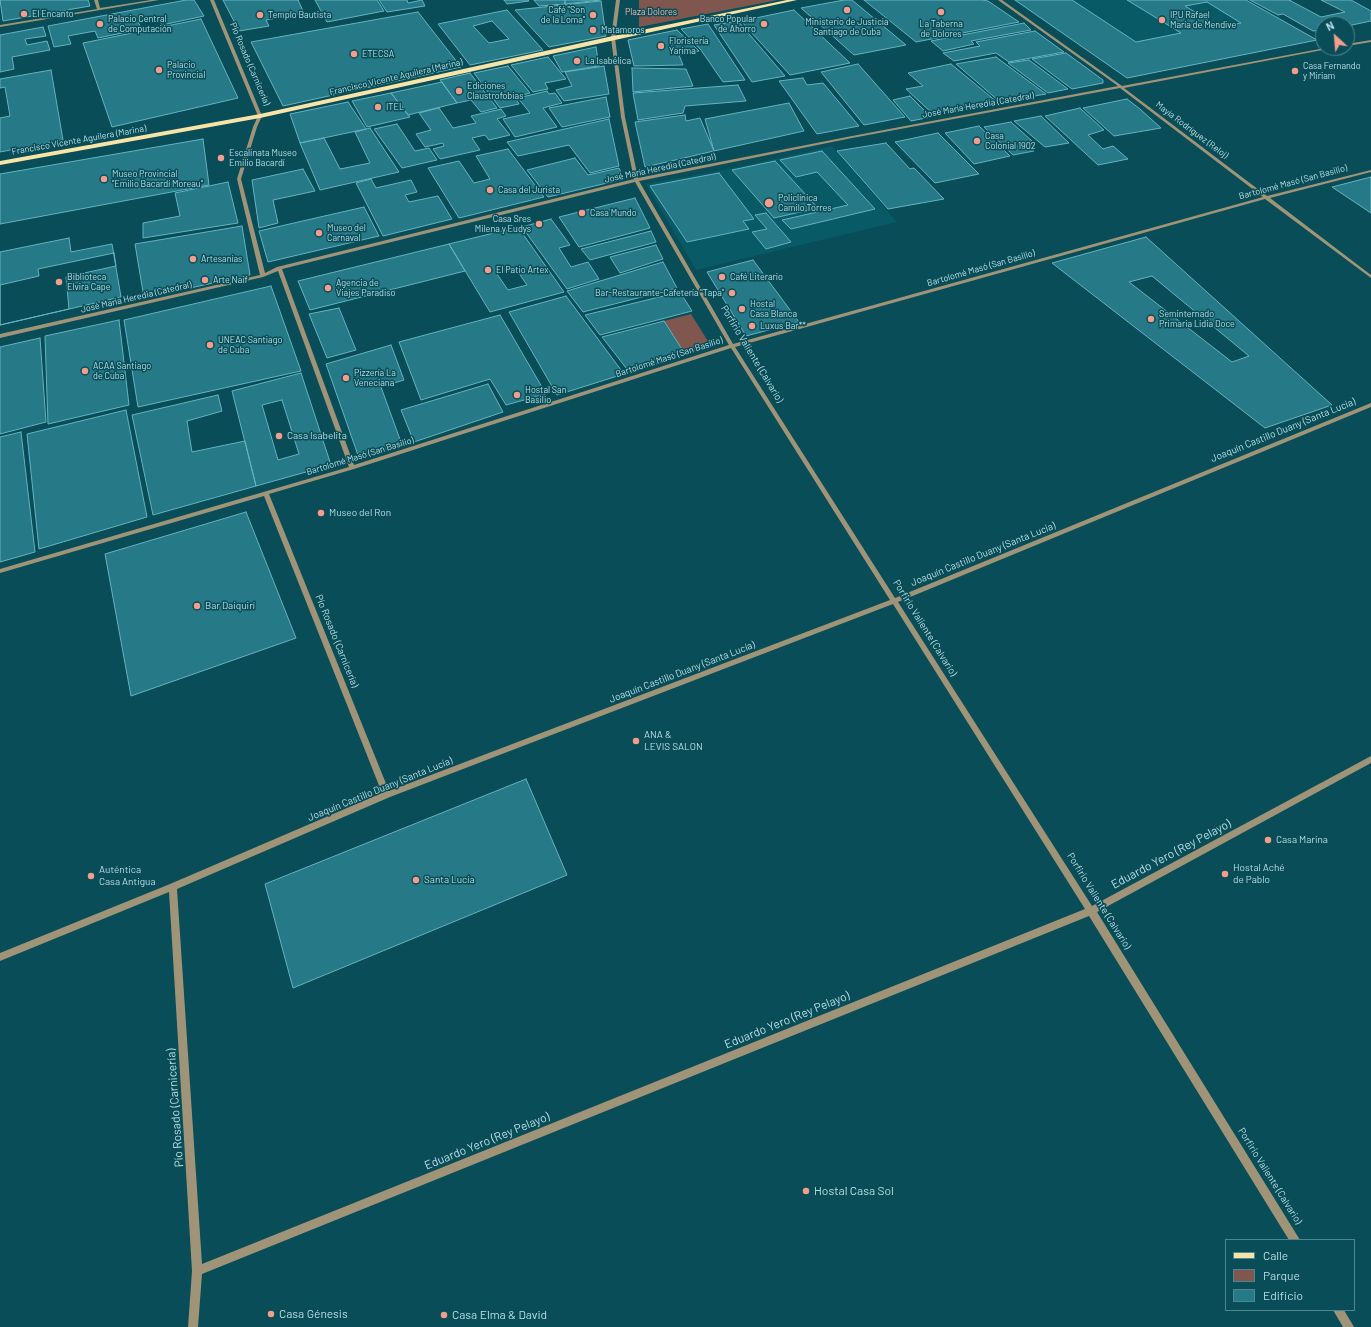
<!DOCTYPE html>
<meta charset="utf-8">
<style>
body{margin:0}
#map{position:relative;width:1371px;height:1327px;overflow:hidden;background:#084d57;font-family:Barlow,sans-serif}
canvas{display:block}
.legend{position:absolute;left:1225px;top:1239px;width:130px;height:72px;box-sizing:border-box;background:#084d57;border:1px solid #4f8790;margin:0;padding:5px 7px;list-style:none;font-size:12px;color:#badee6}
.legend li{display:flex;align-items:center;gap:8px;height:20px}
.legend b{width:20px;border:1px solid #4f8790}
.north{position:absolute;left:1315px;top:16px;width:40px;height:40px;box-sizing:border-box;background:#084d57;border:1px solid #4f8790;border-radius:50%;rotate:334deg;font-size:11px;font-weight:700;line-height:16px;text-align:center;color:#badee6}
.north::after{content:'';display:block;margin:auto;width:14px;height:18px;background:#f49d8d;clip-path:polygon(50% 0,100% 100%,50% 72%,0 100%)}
</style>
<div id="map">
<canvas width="1371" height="1327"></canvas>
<ul class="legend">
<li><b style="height:5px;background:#f9e4a8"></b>Calle</li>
<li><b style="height:11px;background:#80574f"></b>Parque</li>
<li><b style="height:11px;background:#267986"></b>Edificio</li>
</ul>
<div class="north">N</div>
</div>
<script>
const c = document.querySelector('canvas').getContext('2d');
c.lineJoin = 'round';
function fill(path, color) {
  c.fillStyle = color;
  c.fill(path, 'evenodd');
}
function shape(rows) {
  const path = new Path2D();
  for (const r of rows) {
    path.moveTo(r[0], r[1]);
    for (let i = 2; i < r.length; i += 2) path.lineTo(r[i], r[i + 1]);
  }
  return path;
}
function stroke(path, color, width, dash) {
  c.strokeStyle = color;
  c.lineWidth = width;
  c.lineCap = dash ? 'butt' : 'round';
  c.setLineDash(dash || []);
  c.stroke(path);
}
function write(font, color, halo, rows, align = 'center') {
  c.font = font + ' Barlow,sans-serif';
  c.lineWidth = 3;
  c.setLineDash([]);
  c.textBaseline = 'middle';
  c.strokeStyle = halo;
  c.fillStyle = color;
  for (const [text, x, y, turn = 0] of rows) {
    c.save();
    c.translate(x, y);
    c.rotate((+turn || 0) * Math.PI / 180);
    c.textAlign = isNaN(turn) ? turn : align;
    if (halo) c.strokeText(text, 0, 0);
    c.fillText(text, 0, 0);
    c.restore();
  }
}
const built = shape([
 [1013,0,1246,0,1317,40,1127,78],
 [832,146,897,222,696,270,646,184,734,168]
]);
const green = shape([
 [639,0,778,0,639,27],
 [691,314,711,346,685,354,664,321]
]);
const building = shape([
 [0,0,88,0,90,6,3,21,0,0],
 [186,0,194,0,204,16,162,25,158,19,138,22,142,29,98,38,95,31,68,36,71,44,54,47,48,26,186,0],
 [223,0,299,0,298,0,304,13,266,20,269,26,239,31,223,0],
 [315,0,377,0,384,11,327,22,315,0],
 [379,0,407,0,408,3,422,0,425,6,387,12,379,0],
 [504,0,528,0,529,1,507,4,504,0],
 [534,0,565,0,565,4,539,6,534,0],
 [565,0,600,0,565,4,565,0],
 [844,0,852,0,906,45,854,55,801,8,844,0],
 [864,0,982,0,988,1,1019,22,916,42,864,0],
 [1015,0,1072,0,1136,42,1181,33,1127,0,1246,0,1317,40,1127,78,1015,0],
 [1207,2,1241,23,1219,27,1185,6,1207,2],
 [1250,0,1291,0,1289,0,1321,17,1345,12,1321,0,1351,0,1371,11,1371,21,1347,26,1347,24,1323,24,1323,30,1313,31,1283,14,1278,15,1250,0],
 [601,1,606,36,549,47,515,10,601,1],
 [507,10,543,50,470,65,438,24,507,10],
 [492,21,509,39,489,43,473,26,492,21],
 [794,10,850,63,790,75,741,21,794,10],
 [418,12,461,67,283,106,251,42,418,12],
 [201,19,238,98,112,127,83,43,201,19],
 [738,21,785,76,752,82,714,25,738,21],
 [1024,23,1031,30,971,41,974,44,943,51,931,41,1024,23],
 [708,24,745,80,723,82,701,50,681,29,708,24],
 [43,27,46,36,25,39,27,45,47,41,50,50,12,57,14,69,0,72,0,35,43,27],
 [677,30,699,51,679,55,683,65,634,66,628,40,677,30],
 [1035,31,1064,52,1009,62,996,53,954,61,943,53,980,46,976,42,1035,31],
 [596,47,599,66,562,72,553,56,596,47],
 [1066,53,1103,80,1103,83,1072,89,1032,59,1066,53],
 [548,57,566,79,545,83,548,89,533,92,511,65,548,57],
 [996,57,1046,94,1000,102,956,64,996,57],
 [1029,60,1068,89,1048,93,1008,63,1029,60],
 [858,64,905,117,864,125,821,72,858,64],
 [951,64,997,102,932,113,906,89,923,86,908,73,951,64],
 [508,66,530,93,515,97,519,104,500,108,474,73,508,66],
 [604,66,609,94,564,101,556,90,572,86,565,72,604,66],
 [632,68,686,69,693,86,633,92,632,68],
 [51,70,63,140,0,152,0,118,10,116,5,87,0,88,0,79,51,70],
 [470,73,497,108,481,112,471,100,457,103,440,80,470,73],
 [803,78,807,85,823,83,859,126,817,134,779,81,803,78],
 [442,82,457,103,408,115,391,93,442,82],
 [738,85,746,101,685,106,683,113,638,120,633,93,738,85],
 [547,91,549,94,555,93,562,103,543,108,557,127,515,137,503,119,530,113,518,98,547,91],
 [391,93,410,117,367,127,352,101,391,93],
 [910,96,931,117,911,121,893,100,910,96],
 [606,97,610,117,562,127,549,108,606,97],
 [1127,99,1140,109,1161,128,1114,136,1083,108,1127,99],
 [348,102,366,129,300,143,290,114,348,102],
 [789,103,804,131,714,151,705,119,789,103],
 [439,108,453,128,476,123,471,116,501,109,506,116,497,119,510,135,489,140,485,135,472,138,480,150,440,159,433,149,444,146,443,143,425,147,416,134,431,130,419,113,439,108],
 [1080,108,1104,130,1088,135,1103,149,1113,146,1128,159,1098,165,1045,116,1080,108],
 [685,115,686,121,700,118,714,151,645,167,635,122,685,115],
 [1041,116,1069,143,1045,147,1014,121,1041,116],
 [609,119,619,166,590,173,569,145,518,156,507,142,609,119],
 [1011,122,1032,141,1025,143,1034,151,1013,155,984,127,1011,122],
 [397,124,415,151,429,148,437,160,402,168,374,129,397,124],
 [979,126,1010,156,974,164,945,133,979,126],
 [370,128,399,172,320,190,300,143,324,138,340,169,370,163,355,132,370,128],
 [938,133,979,174,935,183,895,142,938,133],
 [203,139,209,185,0,224,0,174,203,139],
 [886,143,910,169,914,168,944,199,888,209,837,151,886,143],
 [508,149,544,197,459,218,428,168,459,161,474,183,490,179,476,156,508,149],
 [822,151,875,209,791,229,782,220,848,205,817,172,796,177,780,160,822,151],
 [575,158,588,175,619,168,624,179,548,197,527,170,575,158],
 [775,161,818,208,774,218,732,170,775,161],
 [303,169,315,191,273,200,278,223,259,228,252,180,303,169],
 [719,173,754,219,743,221,749,229,687,242,650,186,719,173],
 [1371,177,1371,213,1332,187,1371,177],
 [371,179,376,188,411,180,417,192,405,195,409,202,438,196,452,219,383,236,356,183,371,179],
 [228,182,238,223,143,238,143,223,180,216,175,193,228,182],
 [635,198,650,228,579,247,559,217,635,198],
 [364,207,379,236,268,262,259,231,364,207],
 [766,213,791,242,766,249,752,232,767,229,755,215,766,213],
 [551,219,570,245,559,248,571,267,588,262,599,279,567,289,522,227,551,219],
 [242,226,250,275,144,298,135,244,242,226],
 [518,227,564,292,490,312,449,244,518,227],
 [516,269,527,285,508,290,497,274,516,269],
 [651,231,656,242,590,260,581,249,651,231],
 [1146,237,1332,405,1265,428,1052,263,1146,237],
 [1152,276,1249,356,1232,362,1129,282,1152,276],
 [69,238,71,252,112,244,121,297,0,325,0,252,69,238],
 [449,244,465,271,310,310,298,281,449,244],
 [656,245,663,259,620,273,610,257,656,245],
 [114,253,116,266,66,277,69,309,0,325,0,285,39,276,38,269,114,253],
 [753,260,799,322,746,336,707,272,753,260],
 [663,262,677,288,583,312,567,291,663,262],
 [271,286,301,371,138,407,124,320,271,286],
 [680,292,692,311,600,335,585,315,680,292],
 [566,296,624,374,557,395,509,312,566,296],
 [339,308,356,350,327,358,309,314,339,308],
 [500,315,546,394,506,405,490,379,421,400,399,342,500,315],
 [119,320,129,405,48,424,45,336,119,320],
 [664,321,685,354,630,373,602,337,664,321],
 [40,338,46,422,0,434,0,347,40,338],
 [391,345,404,380,381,387,402,445,359,458,326,364,391,345],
 [301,373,331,465,256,486,232,391,301,373],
 [282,400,299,454,278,460,262,405,282,400],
 [488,384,503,412,414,442,401,410,488,384],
 [218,395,222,411,187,421,192,452,245,441,256,486,153,515,132,415,218,395],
 [126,410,147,517,39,549,27,434,126,410],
 [21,432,35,552,0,562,0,437,21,432],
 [246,512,296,638,131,696,105,554,246,512],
 [526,779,567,875,293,988,265,884,526,779]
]);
const minor = shape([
 [94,0,98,0,100,8,151,0,159,0,0,27,0,25,97,9,94,0],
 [210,0,214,0,262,116,257,127,241,179,265,273,277,267,634,179,621,117,611,38,616,0,620,0,615,38,625,117,638,178,852,136,1118,86,998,0,1002,0,1122,86,1325,48,1333,48,1124,88,1267,196,1371,170,1371,172,1270,198,1371,275,1371,278,1265,199,735,347,895,598,1371,403,1371,407,898,602,1092,906,1371,756,1371,763,1097,912,1300,1240,1289,1240,1089,916,202,1274,198,1327,188,1327,192,1271,169,892,0,961,0,953,170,884,382,793,264,496,0,573,0,569,349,467,278,271,263,277,0,338,0,334,260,275,237,179,253,127,258,116,210,0],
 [1120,88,1263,197,733,344,639,181,852,138,1120,88],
 [635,182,729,345,354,465,282,269,635,182],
 [731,348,890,600,389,791,269,494,354,469,731,348],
 [893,604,1085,909,202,1264,177,889,390,797,893,604],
 [1371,40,1371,42,1347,46,1347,44,1371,40],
 [1333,1310,1344,1310,1354,1327,1343,1327,1333,1310]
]);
const major = shape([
 [787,0,797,0,260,118,0,165,0,161,260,114,613,36,787,0]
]);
const markers = [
 [847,10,4,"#f49d8d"],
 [941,12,4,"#f49d8d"],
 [24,14,4,"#f49d8d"],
 [260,15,4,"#f49d8d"],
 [593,15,4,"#f49d8d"],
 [1162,20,4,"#f49d8d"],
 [100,24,4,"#f49d8d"],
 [764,24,4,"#f49d8d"],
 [593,30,4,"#f49d8d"],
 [661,46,4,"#f49d8d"],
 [354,54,4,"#f49d8d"],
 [577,61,4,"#f49d8d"],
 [159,70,4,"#f49d8d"],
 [1295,71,4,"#f49d8d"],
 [459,91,4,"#f49d8d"],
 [378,107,4,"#f49d8d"],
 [977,141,4,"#f49d8d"],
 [221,158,4,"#f49d8d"],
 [104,179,4,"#f49d8d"],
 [490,190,4,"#f49d8d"],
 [769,203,5,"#f49d8d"],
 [582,213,4,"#f49d8d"],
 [539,224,4,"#f49d8d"],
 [319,233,4,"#f49d8d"],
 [193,259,4,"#f49d8d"],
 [488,270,4,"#f49d8d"],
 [722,277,4,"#f49d8d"],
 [205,280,4,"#f49d8d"],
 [59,282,4,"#f49d8d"],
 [328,288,4,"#f49d8d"],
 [732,293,4,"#f49d8d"],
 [742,309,4,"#f49d8d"],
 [1151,319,4,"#f49d8d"],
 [752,326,4,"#f49d8d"],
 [210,345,4,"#f49d8d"],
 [85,371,4,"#f49d8d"],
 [346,378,4,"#f49d8d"],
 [517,395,4,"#f49d8d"],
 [279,436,4,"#f49d8d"],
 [321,513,4,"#f49d8d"],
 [197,606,4,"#f49d8d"],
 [636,741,4,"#f49d8d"],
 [1268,840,4,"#f49d8d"],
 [1225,874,4,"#f49d8d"],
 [91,876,4,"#f49d8d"],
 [416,880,4,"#f49d8d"],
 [806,1191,4,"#f49d8d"],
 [271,1314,4,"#f49d8d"],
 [444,1315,4,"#f49d8d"]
];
const farPoinames = [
 ["Café \"Son",585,10,"right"],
 ["de la Loma\"",585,20,"right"],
 ["El Encanto",32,14],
 ["Templo Bautista",268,15],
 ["IPU Rafael",1170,15],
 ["María de Mendive",1170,25],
 ["Palacio Central",108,19],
 ["de Computación",108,29],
 ["Banco Popular",756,19,"right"],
 ["de Ahorro",756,29,"right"],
 ["Ministerio de Justicia",847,22,"center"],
 ["Santiago de Cuba",847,32,"center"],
 ["La Taberna",941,24,"center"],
 ["de Dolores",941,34,"center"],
 ["Matamoros",601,30],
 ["Floristería",669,41],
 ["Yarima",669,51],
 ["ETECSA",362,54],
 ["La Isabélica",585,61],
 ["Palacio",167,65],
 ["Provincial",167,75],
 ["Casa Fernando",1303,66],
 ["y Miriam",1303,76],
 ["Ediciones",467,86],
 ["Claustrofobias",467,96],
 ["ITEL",386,107],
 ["Casa",985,136],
 ["Colonial 1902",985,146],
 ["Escalinata Museo",229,153],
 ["Emilio Bacardí",229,163],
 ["Museo Provincial",112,174],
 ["\"Emilio Bacardí Moreau\"",112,184],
 ["Casa del Jurista",498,190],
 ["Policlínica",778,198],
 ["Camilo Torres",778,208],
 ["Casa Mundo",590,213],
 ["Casa Sres",531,219,"right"],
 ["Milena y Eudys",531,229,"right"],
 ["Museo del",327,228],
 ["Carnaval",327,238],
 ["Artesanías",201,259],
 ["El Patio Artex",496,270],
 ["Biblioteca",67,277],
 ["Elvira Cape",67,287],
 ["Café Literario",730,277],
 ["Arte Naif",213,280],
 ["Agencia de",336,283],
 ["Viajes Paradiso",336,293],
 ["Bar-Restaurante-Cafetería \"Tapa\"",724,293,"right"],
 ["Hostal",750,304],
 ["Casa Blanca",750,314],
 ["Seminternado",1159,314],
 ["Primaria Lidia Doce",1159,324],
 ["Luxus Bar**",760,326],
 ["UNEAC Santiago",218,340],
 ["de Cuba",218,350],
 ["ACAA Santiago",93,366],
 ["de Cuba",93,376],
 ["Pizzería La",354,373],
 ["Veneciana",354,383],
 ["Hostal San",525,390],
 ["Basilio",525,400]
];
const farParknames = [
 ["Plaza Dolores",651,12]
];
const farStreetnames = [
 ["Pío Rosado (Carnicería)",250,64,67],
 ["Francisco Vicente Aguilera (Marina)",396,77,-13],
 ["José María Heredia (Catedral)",978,105,-10],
 ["Mayía Rodríguez (Reloj)",1192,130,37],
 ["Francisco Vicente Aguilera (Marina)",79,140,-10],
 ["José María Heredia (Catedral)",660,168,-12],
 ["Bartolomé Masó (San Basilio)",1293,182,-15],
 ["Bartolomé Masó (San Basilio)",981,268,-16],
 ["José María Heredia (Catedral)",136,297,-13],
 ["Bartolomé Masó (San Basilio)",669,357,-18],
 ["Bartolomé Masó (San Basilio)",360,456,-17]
];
const streetNames = [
 ["Porfirio Valiente (Calvario)",752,354,59],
 ["Joaquín Castillo Duany (Santa Lucía)",1283,430,-22],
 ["Joaquín Castillo Duany (Santa Lucía)",983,554,-22],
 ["Porfirio Valiente (Calvario)",925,628,58],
 ["Pío Rosado (Carnicería)",337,641,68],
 ["Joaquín Castillo Duany (Santa Lucía)",682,672,-21],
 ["Joaquín Castillo Duany (Santa Lucía)",380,789,-22],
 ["Porfirio Valiente (Calvario)",1099,901,58],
 ["Porfirio Valiente (Calvario)",1270,1176,58]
];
const poiNames = [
 ["Casa Isabelita",287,436],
 ["Museo del Ron",329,513],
 ["Bar Daiquirí",205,606],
 ["ANA &",644,735],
 ["LEVIS SALON",644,747],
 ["Casa Marina",1276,840],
 ["Hostal Aché",1233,868],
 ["de Pablo",1233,880],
 ["Auténtica",99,870],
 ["Casa Antigua",99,882],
 ["Santa Lucía",424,880]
];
const nearStreetnames = [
 ["Eduardo Yero (Rey Pelayo)",1171,854,-28],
 ["Eduardo Yero (Rey Pelayo)",787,1020,-22],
 ["Pío Rosado (Carnicería)",175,1108,-94],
 ["Eduardo Yero (Rey Pelayo)",487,1141,-22]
];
const nearPoinames = [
 ["Hostal Casa Sol",814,1191],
 ["Casa Génesis",279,1314],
 ["Casa Elma & David",452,1315]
];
fill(built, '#075a66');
fill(green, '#80574f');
fill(building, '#267986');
stroke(building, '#65b3c2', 1);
fill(minor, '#9f9478');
fill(major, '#f9e4a8');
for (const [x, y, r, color] of markers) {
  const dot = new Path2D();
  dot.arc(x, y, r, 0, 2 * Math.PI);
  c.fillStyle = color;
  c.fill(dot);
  stroke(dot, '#084d57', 1.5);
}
write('9px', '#badee6', '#084d57', farPoinames, 'left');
write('9px', '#f7b9ae', '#084d57', farParknames);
write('9px', '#badee6', '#084d57', farStreetnames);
write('10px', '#badee6', '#084d57', streetNames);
write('10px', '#badee6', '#084d57', poiNames, 'left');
write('12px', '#badee6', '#084d57', nearStreetnames);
write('12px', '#badee6', '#084d57', nearPoinames, 'left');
</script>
